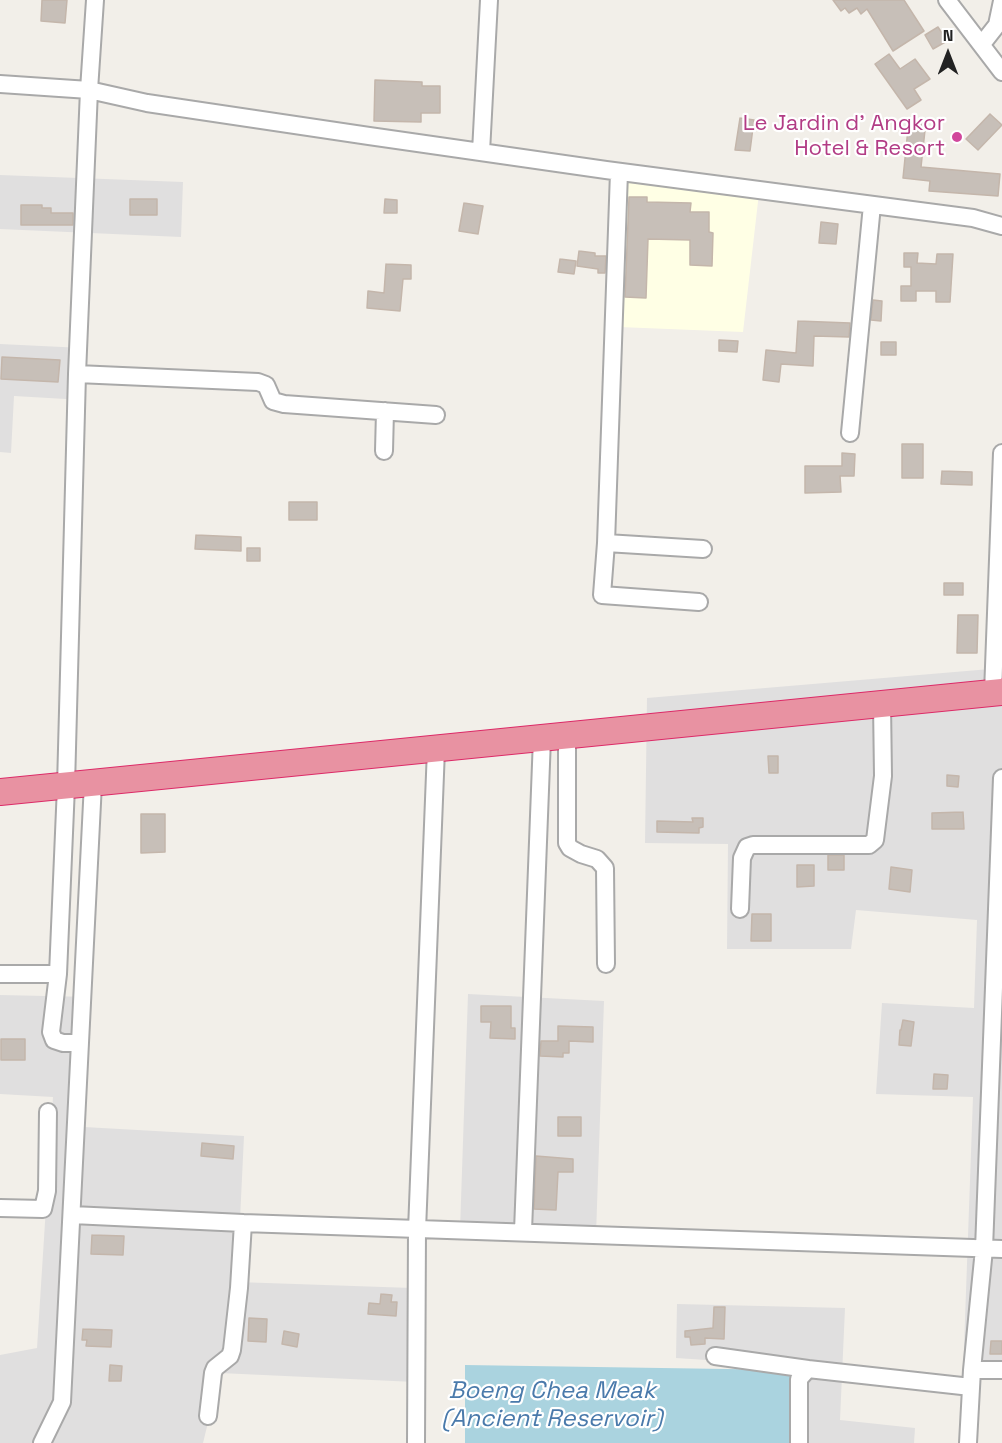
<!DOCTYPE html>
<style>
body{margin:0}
#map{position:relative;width:1002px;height:1443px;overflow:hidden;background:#f2efe9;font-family:"Space Grotesk",sans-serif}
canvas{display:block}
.north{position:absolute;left:918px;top:24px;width:60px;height:60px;-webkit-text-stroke:4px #fff;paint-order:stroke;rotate:0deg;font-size:16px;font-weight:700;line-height:24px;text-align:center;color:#222}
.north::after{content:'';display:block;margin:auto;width:21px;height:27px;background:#222;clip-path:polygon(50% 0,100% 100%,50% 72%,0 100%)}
</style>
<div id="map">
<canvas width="1002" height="1443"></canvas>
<div class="north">N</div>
</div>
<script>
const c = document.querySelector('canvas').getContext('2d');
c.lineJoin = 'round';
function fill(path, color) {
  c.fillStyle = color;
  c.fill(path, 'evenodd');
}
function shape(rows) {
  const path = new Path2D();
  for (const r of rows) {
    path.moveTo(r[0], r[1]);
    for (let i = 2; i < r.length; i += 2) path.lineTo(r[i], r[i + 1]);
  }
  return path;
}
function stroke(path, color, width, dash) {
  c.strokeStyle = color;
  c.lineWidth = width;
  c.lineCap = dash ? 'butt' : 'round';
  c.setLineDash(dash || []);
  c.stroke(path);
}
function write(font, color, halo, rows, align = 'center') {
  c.font = font + ' "Space Grotesk",sans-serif';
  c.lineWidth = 4.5;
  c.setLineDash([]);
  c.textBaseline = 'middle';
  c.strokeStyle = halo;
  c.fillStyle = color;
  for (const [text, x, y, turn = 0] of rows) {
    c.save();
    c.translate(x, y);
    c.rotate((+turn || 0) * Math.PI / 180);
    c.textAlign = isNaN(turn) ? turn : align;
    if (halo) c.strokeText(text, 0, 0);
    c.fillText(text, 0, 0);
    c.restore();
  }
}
const residential = shape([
 [0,175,183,182,181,237,0,229],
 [0,344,83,348,83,400,14,396,11,453,0,452],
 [1002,668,1002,1373,963,1375,973,1097,876,1094,882,1003,974,1008,977,920,856,910,851,949,727,949,728,844,645,843,647,698],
 [468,994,604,1001,596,1235,460,1230],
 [0,995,92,997,84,1127,244,1136,237,1282,412,1288,415,1382,220,1373,203,1443,0,1443,0,1355,37,1348,53,1097,0,1094],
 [677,1304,845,1308,840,1420,915,1428,914,1443,796,1443,796,1366,676,1358]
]);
const education = shape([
 [626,176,759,193,743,332,619,327]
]);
const water = shape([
 [465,1365,792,1370,793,1443,465,1443]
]);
const building = shape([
 [42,0,67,0,65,23,41,21,42,0],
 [833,0,904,0,924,31,893,51,867,9,861,14,857,8,849,13,845,8,841,11,833,0],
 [938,27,947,41,933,49,925,35,938,27],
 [889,54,900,69,915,59,930,79,914,89,921,100,907,109,875,64,889,54],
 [375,80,422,82,422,86,440,86,440,113,421,113,421,122,374,121,375,80],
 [990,114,1002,125,978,150,966,139,990,114],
 [740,118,754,120,750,151,735,150,740,118],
 [909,119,926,121,921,167,1000,174,998,196,929,191,930,181,903,178,909,119],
 [629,197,647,197,647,202,691,203,690,212,709,212,709,232,713,233,712,266,690,265,690,240,648,239,646,298,625,297,629,197],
 [130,199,157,199,157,215,130,215,130,199],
 [385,199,397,200,397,213,384,213,385,199],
 [464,203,483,206,478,234,459,231,464,203],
 [21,205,42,205,42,208,51,208,51,213,73,213,73,225,21,225,21,205],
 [821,222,838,224,836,244,819,243,821,222],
 [579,251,595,253,595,256,606,256,605,273,598,273,598,269,577,266,579,251],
 [904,253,918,253,917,263,936,264,937,254,953,254,950,302,936,302,936,291,916,291,916,301,901,301,901,286,911,286,911,267,904,267,904,253],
 [560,259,576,261,574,274,558,272,560,259],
 [386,264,411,265,411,279,403,279,400,311,367,308,368,291,384,293,386,264],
 [873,300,882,301,881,321,871,320,873,300],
 [798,321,850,323,849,337,814,336,813,366,781,364,779,382,763,380,766,350,796,353,798,321],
 [719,340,738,341,737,352,719,351,719,340],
 [881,342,896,342,896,355,881,355,881,342],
 [2,357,60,360,58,382,1,379,2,357],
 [902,444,923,444,923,478,902,478,902,444],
 [842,453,855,454,854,476,840,476,841,492,805,493,805,466,842,466,842,453],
 [942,471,972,472,972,485,941,484,942,471],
 [289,502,317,502,317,520,289,520,289,502],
 [196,535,241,537,241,551,195,549,196,535],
 [247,548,260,548,260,561,247,561,247,548],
 [944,583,963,583,963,595,944,595,944,583],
 [958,615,978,615,977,653,957,653,958,615],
 [768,756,778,756,778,773,769,773,768,756],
 [947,775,959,776,958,787,947,786,947,775],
 [963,812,964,829,932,829,932,813,963,812],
 [141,814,165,814,165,852,141,853,141,814],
 [692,818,703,818,703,827,699,828,699,833,657,832,657,821,693,822,692,818],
 [828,855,844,855,844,870,828,870,828,855],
 [797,865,814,865,814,886,797,887,797,865],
 [891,867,912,870,910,892,889,889,891,867],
 [752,914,771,914,771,941,751,941,752,914],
 [481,1006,511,1006,511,1028,515,1028,515,1039,490,1038,491,1022,481,1022,481,1006],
 [903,1020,914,1022,911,1046,899,1045,900,1030,901,1030,903,1020],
 [558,1026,593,1027,593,1042,569,1041,569,1053,563,1053,563,1057,540,1056,541,1041,558,1041,558,1026],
 [1,1039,25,1039,25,1060,1,1060,1,1039],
 [934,1074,948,1075,947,1089,933,1089,934,1074],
 [558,1117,581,1117,581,1136,558,1136,558,1117],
 [202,1143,234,1146,233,1159,201,1156,202,1143],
 [536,1156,573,1159,573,1172,558,1172,556,1210,534,1209,536,1156],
 [92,1235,124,1236,123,1255,91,1254,92,1235],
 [381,1294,392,1295,391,1302,397,1302,396,1316,368,1314,369,1303,380,1304,381,1294],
 [714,1307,725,1307,724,1339,705,1338,705,1344,691,1345,690,1337,685,1337,685,1331,713,1328,714,1307],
 [249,1318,267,1319,266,1342,248,1341,249,1318],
 [83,1329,112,1330,111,1347,86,1346,87,1340,82,1340,83,1329],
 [284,1331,299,1334,297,1347,282,1344,284,1331],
 [991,1341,1002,1341,1002,1354,990,1354,991,1341],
 [110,1365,122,1366,121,1381,109,1381,110,1365]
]);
const minor = shape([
 [947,0,1002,72],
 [982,44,997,25,1002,1],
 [0,84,89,90,147,103,369,136,606,170,973,218,1002,226],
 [481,152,489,0],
 [619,172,606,543,703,549],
 [77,374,258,382,266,385,273,401,284,404,436,415],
 [850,433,872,205],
 [384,451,385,411],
 [606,543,602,595,699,602],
 [993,693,1002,453],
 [567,736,567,843,570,848,581,854,597,859,605,868,606,964],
 [740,909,742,858,747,847,753,845,869,845,875,840,883,776,882,704],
 [0,974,58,974],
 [80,1043,63,1043,54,1040,51,1032,58,974,66,786,77,374,89,90,95,0],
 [0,1208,43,1209,47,1191,48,1112],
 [72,1215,243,1223,1002,1249],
 [523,1231,542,738],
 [715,1356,808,1369],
 [972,1370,1002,1370],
 [208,1416,213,1373,215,1368,230,1356,232,1350,239,1288,243,1223],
 [42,1443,62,1402,93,783],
 [416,1443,417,1230,436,749],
 [799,1443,799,1379,808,1369,971,1387],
 [968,1443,972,1370,984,1249,1002,778]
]);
const highway = shape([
 [0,792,1002,692]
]);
const markers = [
 [957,137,6,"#d1479c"]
];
const hotelNames = [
 ["Le Jardin d' Angkor",945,124],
 ["Hotel & Resort",945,149]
];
const waterNames = [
 ["Boeng Chea Meak",552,1391],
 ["(Ancient Reservoir)",552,1419]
];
fill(residential, '#e0dfdf');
fill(education, '#ffffe5');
fill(water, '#aad3df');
fill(building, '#c7bfb8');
stroke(building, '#c4b6ab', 1.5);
stroke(minor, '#a9a9a9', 20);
stroke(highway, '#dc2a67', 28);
stroke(minor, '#fff', 16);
stroke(highway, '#e892a2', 26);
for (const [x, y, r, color] of markers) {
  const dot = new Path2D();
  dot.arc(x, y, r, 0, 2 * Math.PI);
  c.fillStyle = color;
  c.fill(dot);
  stroke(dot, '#fff', 2);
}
write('22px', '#b23c85', '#fff', hotelNames, 'right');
write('italic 24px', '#4a7aab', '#fff', waterNames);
</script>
